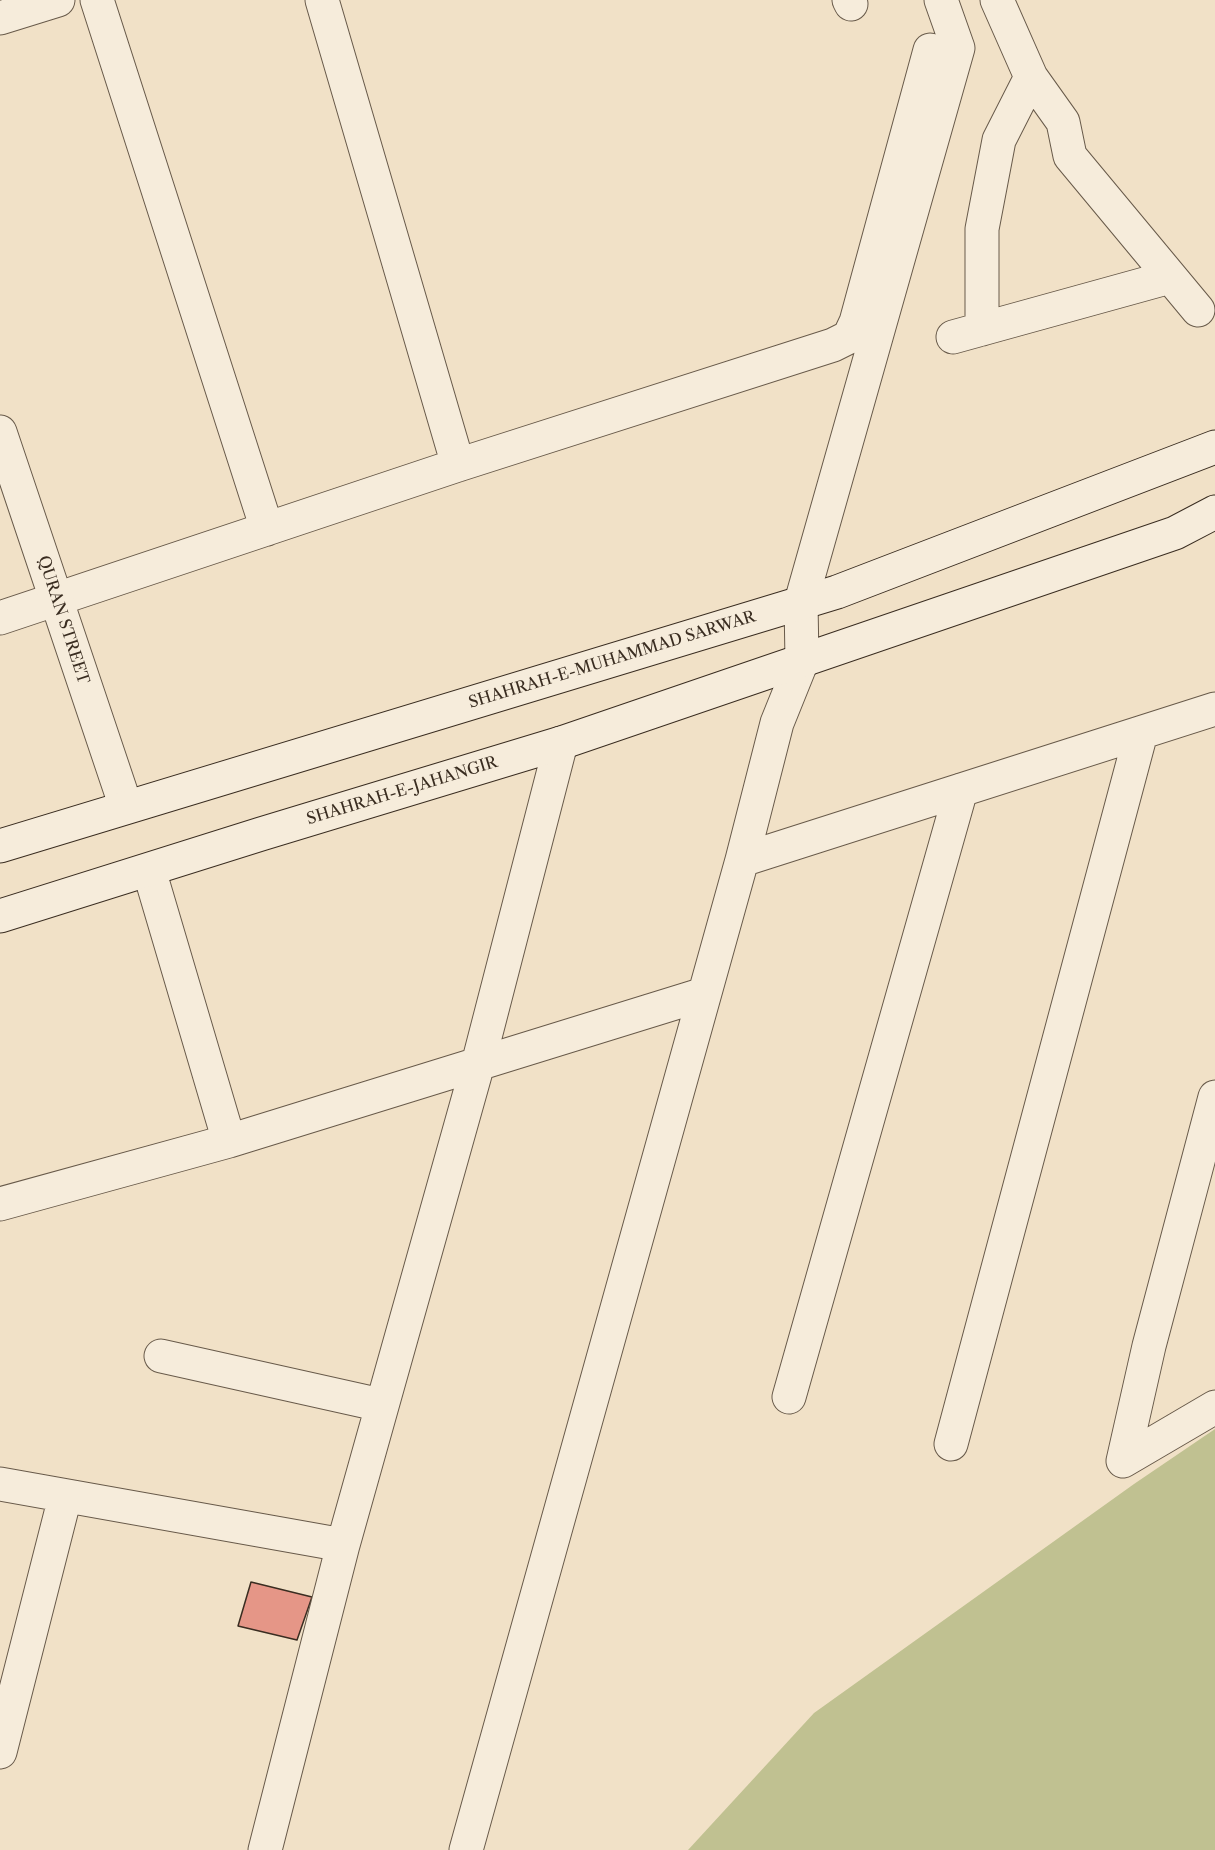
<!DOCTYPE html>
<style>
body{margin:0}
canvas{display:block;background:#f1e1c7}
</style>
<canvas width="1215" height="1850"></canvas>
<script>
const c = document.querySelector('canvas').getContext('2d');
c.lineJoin = 'round';
function fill(path, color) {
  c.fillStyle = color;
  c.fill(path, 'evenodd');
}
function shape(rows) {
  const path = new Path2D();
  for (const r of rows) {
    path.moveTo(r[0], r[1]);
    for (let i = 2; i < r.length; i += 2) path.lineTo(r[i], r[i + 1]);
  }
  return path;
}
function stroke(path, color, width, dash) {
  c.strokeStyle = color;
  c.lineWidth = width;
  c.lineCap = dash ? 'butt' : 'round';
  c.setLineDash(dash || []);
  c.stroke(path);
}
function write(font, color, halo, rows, align = 'center') {
  c.font = font + ' "Libre Caslon Text",serif';
  c.lineWidth = 5;
  c.setLineDash([]);
  c.textBaseline = 'middle';
  c.strokeStyle = halo;
  c.fillStyle = color;
  for (const [text, x, y, turn = 0] of rows) {
    c.save();
    c.translate(x, y);
    c.rotate((+turn || 0) * Math.PI / 180);
    c.textAlign = isNaN(turn) ? turn : align;
    if (halo) c.strokeText(text, 0, 0);
    c.fillText(text, 0, 0);
    c.restore();
  }
}
const green = shape([
 [1215,1429,1215,1850,688,1850,814,1713,1134,1484]
]);
const building = shape([
 [251,1582,312,1597,297,1640,238,1626,251,1582]
]);
const minor = shape([
 [97,0,267,529],
 [322,0,458,465],
 [849,0,851,4],
 [997,0,1031,77,1063,122,1070,156,1198,310],
 [0,18,58,0],
 [982,329,982,229,999,140,1031,77],
 [953,337,1170,277],
 [0,618,458,465,833,345,849,337,856,322,930,50],
 [742,860,1215,709],
 [149,870,229,1141],
 [0,1204,229,1141,704,994],
 [161,1356,381,1405],
 [789,1397,961,790],
 [951,1444,1141,733],
 [1123,1461,1149,1346,1215,1097],
 [1123,1461,1215,1407],
 [0,1484,343,1545],
 [0,1752,65,1497],
 [265,1850,343,1545,478,1064,561,743],
 [466,1850,742,860,777,723,802,661,801,602,958,48,941,0]
]);
const tertiary = shape([
 [0,432,126,807]
]);
const secondary = shape([
 [0,846,837,592,1215,447],
 [0,916,261,834,561,743,1175,533,1215,512]
]);
const streetNames = [
 ["QURAN STREET",63,620,72],
 ["SHAHRAH-E-MUHAMMAD SARWAR",612,660,-17],
 ["SHAHRAH-E-JAHANGIR",402,791,-17]
];
fill(green, '#c0c191');
fill(building, '#e59687');
stroke(building, '#3a2d21', 1.5);
stroke(minor, '#685a4a', 35);
stroke(tertiary, '#685a4a', 35);
stroke(secondary, '#3a2d21', 35);
stroke(minor, '#f6ecdb', 33);
stroke(tertiary, '#f6ecdb', 33);
stroke(secondary, '#f6ecdb', 33);
write('16px', '#3a2d21', '#f6ecdb', streetNames);
</script>
